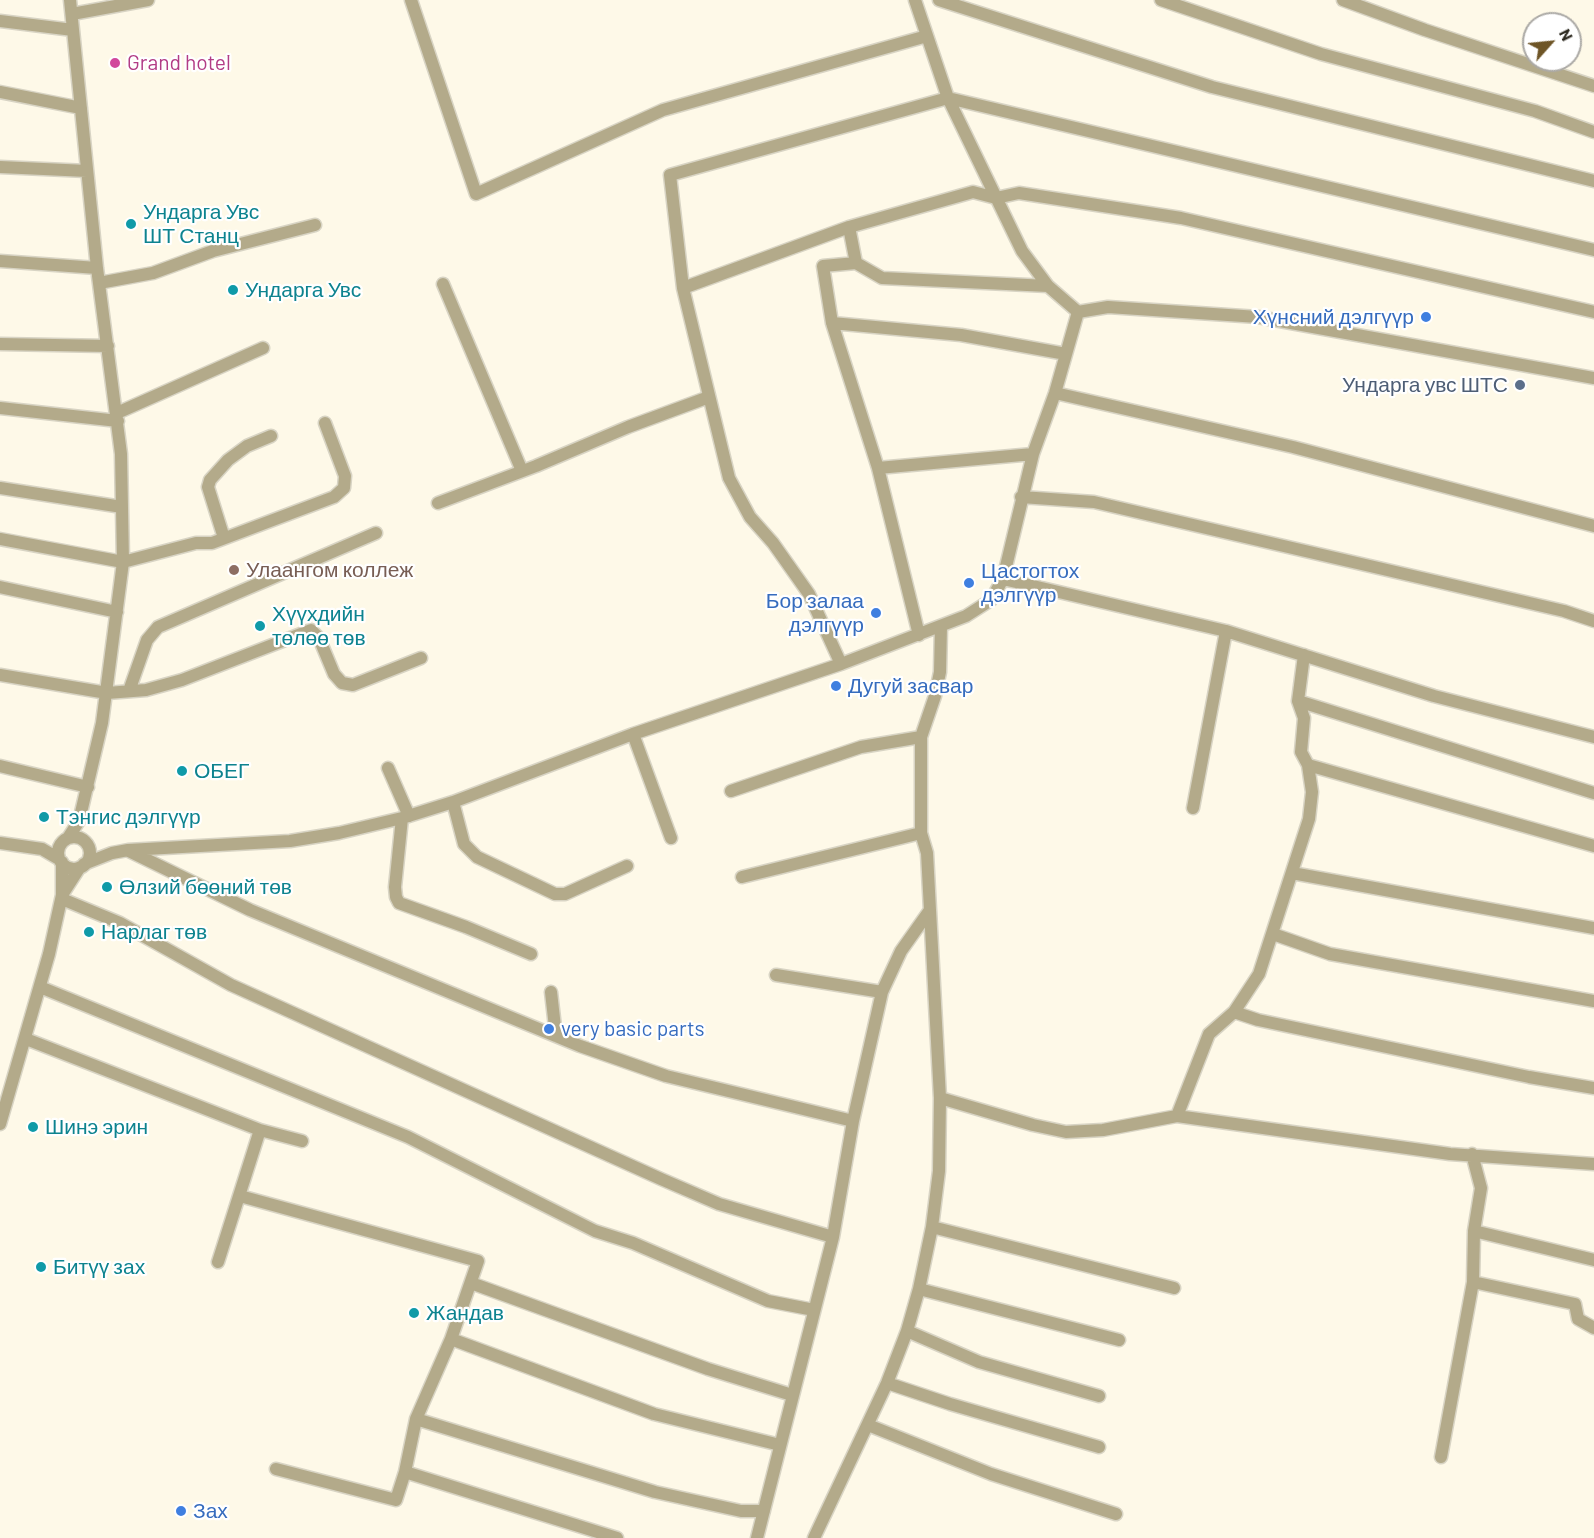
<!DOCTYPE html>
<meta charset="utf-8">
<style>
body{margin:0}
#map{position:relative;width:1594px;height:1538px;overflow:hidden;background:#fef9e8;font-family:Barlow,sans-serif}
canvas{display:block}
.north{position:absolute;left:1522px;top:12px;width:60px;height:60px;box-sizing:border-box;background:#fff;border:2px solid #aba9a5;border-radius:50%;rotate:63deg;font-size:16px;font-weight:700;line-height:24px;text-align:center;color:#2c291f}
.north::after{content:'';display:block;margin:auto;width:21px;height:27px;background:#6e5526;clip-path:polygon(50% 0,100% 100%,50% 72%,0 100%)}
</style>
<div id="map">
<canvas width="1594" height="1538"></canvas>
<div class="north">N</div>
</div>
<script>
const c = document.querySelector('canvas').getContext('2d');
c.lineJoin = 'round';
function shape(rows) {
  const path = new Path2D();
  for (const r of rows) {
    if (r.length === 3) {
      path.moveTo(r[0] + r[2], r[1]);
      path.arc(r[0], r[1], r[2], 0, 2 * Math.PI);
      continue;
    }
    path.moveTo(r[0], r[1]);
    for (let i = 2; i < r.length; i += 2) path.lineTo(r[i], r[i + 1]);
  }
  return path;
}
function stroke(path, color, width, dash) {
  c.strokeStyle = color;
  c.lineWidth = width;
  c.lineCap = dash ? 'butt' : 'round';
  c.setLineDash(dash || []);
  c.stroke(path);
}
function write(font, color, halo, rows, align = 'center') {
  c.font = font + ' Barlow,sans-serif';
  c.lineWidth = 4.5;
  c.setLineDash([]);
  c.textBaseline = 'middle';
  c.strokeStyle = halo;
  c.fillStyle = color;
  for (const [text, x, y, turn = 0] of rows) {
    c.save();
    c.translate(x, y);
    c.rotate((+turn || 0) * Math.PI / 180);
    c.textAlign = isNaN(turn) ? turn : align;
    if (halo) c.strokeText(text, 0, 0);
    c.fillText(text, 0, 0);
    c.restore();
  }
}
const minor = shape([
 [411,0,476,194,663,110,927,36],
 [915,0,948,98,1022,251,1048,286,1078,312],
 [939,0,1212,87,1594,181],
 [1161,0,1321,54,1535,111,1594,132],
 [1343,0,1425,30,1594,86],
 [72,14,148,0],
 [0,21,73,30],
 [0,92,81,108],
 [0,167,87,171],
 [849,227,856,263,823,266,832,323,878,468,919,635],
 [0,261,97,268],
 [856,263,882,278,1048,286],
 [99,283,153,273,213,251,315,225],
 [443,284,522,471],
 [683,288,849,227,973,192,996,198,1019,193,1181,218,1594,312],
 [832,323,961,335,1066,354],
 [0,344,108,346],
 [1055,393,1293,447,1594,526],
 [0,408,118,421],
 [117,413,263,348],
 [878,468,1033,454],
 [0,488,122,507],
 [1021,497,1094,502,1564,611,1594,621],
 [438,503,536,466,628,427,709,397],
 [224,538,208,487,210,480,228,460,247,446,271,436],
 [0,539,123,562,196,543,212,543,334,497,344,488,345,476,325,423],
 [1003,579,1226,631,1434,696,1594,737],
 [0,587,117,612],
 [1304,655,1298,701,1594,793],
 [841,664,809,594,773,543,750,517,729,478,683,288,670,175,948,98,1594,250],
 [0,675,107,693,146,690,182,680,311,630,319,638,334,674,342,683,353,685,421,658],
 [129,691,147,640,158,627,376,533],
 [633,734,671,838],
 [1308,765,1594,846],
 [0,766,88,787],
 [388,768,409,816],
 [731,791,861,747,921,737],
 [453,802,464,844,477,857,555,894,565,894,627,866],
 [1193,808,1226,631],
 [402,818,395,887,396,897,399,903,466,927,531,954],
 [74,853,16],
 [68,838,79,821,102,723,123,562,121,454,97,268,70,0],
 [0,843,42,849,59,859],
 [129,851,250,910,580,1046,666,1076,853,1121],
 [84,864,112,853,128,850,290,841,339,833,402,818,453,802,633,734,841,664,966,616,991,600,1003,579,1033,454,1055,393,1078,312,1108,307,1258,317,1594,378],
 [1292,873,1594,928],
 [742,877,921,833],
 [62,895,80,867],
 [62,899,120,923,231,985,661,1179,719,1204,833,1237],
 [1273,934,1330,954,1594,1001],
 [776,975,882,992],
 [40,987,408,1137,595,1231,633,1243,768,1301,814,1310],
 [551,992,556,1036],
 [1234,1012,1258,1020,1529,1077,1594,1088],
 [26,1039,260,1130,218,1262],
 [940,1098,1033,1125,1066,1132,1103,1130,1177,1116,1450,1154,1594,1164],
 [1177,1116,1209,1034,1234,1012,1259,974,1309,819,1312,792,1308,765,1301,752,1304,718,1298,701],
 [0,1124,49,954,62,895,62,862],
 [260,1130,302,1141],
 [240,1196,478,1261,451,1339,416,1419,405,1472,396,1500,276,1469],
 [932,1227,1174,1288],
 [1474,1231,1594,1260],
 [1473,1282,1575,1304,1578,1319,1594,1328],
 [471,1283,708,1369,792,1395],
 [919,1289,1119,1340],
 [907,1331,979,1362,1099,1396],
 [451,1339,654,1414,780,1445],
 [887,1383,950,1404,1099,1447],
 [416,1419,655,1492,741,1511,764,1511],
 [868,1425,991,1474,1116,1514],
 [1441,1457,1473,1282,1474,1231,1481,1188,1472,1154],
 [405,1472,617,1538],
 [757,1538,833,1237,853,1121,882,992,901,951,930,910,927,853,921,833,921,737,935,696,940,672,941,626],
 [814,1538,887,1383,907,1331,919,1289,932,1227,939,1171,940,1098,930,910]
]);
const markers = [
 [115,63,6,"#d1479c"],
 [131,224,6,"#0f9aa8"],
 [233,290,6,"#0f9aa8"],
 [1426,317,6,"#3f7fe0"],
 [1520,385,6,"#5c6f8a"],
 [234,570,6,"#8d6e63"],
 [969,583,6,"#3f7fe0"],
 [876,613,6,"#3f7fe0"],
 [260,626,6,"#0f9aa8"],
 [836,686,6,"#3f7fe0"],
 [182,771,6,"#0f9aa8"],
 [44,817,6,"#0f9aa8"],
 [107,887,6,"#0f9aa8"],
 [89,932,6,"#0f9aa8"],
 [549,1029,6,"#3f7fe0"],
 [33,1127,6,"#0f9aa8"],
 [41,1267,6,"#0f9aa8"],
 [414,1313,6,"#0f9aa8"],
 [181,1511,6,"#3f7fe0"]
];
const hotelNames = [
 ["Grand hotel",127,63]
];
const cultureNames = [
 ["Ундарга Увс",143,212],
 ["ШТ Станц",143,236],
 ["Ундарга Увс",245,290],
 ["Хүүхдийн",272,614],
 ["төлөө төв",272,638],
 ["ОБЕГ",194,771],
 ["Тэнгис дэлгүүр",56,817],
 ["Өлзий бөөний төв",119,887],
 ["Нарлаг төв",101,932],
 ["Шинэ эрин",45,1127],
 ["Битүү зах",53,1267],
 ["Жандав",426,1313]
];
const shopNames = [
 ["Хүнсний дэлгүүр",1414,317,"right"],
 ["Цастогтох",981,571],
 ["дэлгүүр",981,595],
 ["Бор залаа",864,601,"right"],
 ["дэлгүүр",864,625,"right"],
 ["Дугуй засвар",848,686],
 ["very basic parts",561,1029],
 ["Зах",193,1511]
];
const serviceNames = [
 ["Ундарга увс ШТС",1508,385]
];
const educationNames = [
 ["Улаангом коллеж",246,570]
];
stroke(minor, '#d8d4c4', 15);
stroke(minor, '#b3aa8a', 12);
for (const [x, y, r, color] of markers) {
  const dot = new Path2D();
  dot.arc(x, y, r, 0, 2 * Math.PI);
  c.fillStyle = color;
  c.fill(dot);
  stroke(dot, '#fff', 2);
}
write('21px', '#b23c85', '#fff', hotelNames, 'left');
write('21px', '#0d838f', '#fff', cultureNames, 'left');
write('21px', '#366cbe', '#fff', shopNames, 'left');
write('21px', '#4e5e75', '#fff', serviceNames, 'right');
write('21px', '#785e54', '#fff', educationNames, 'left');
</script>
